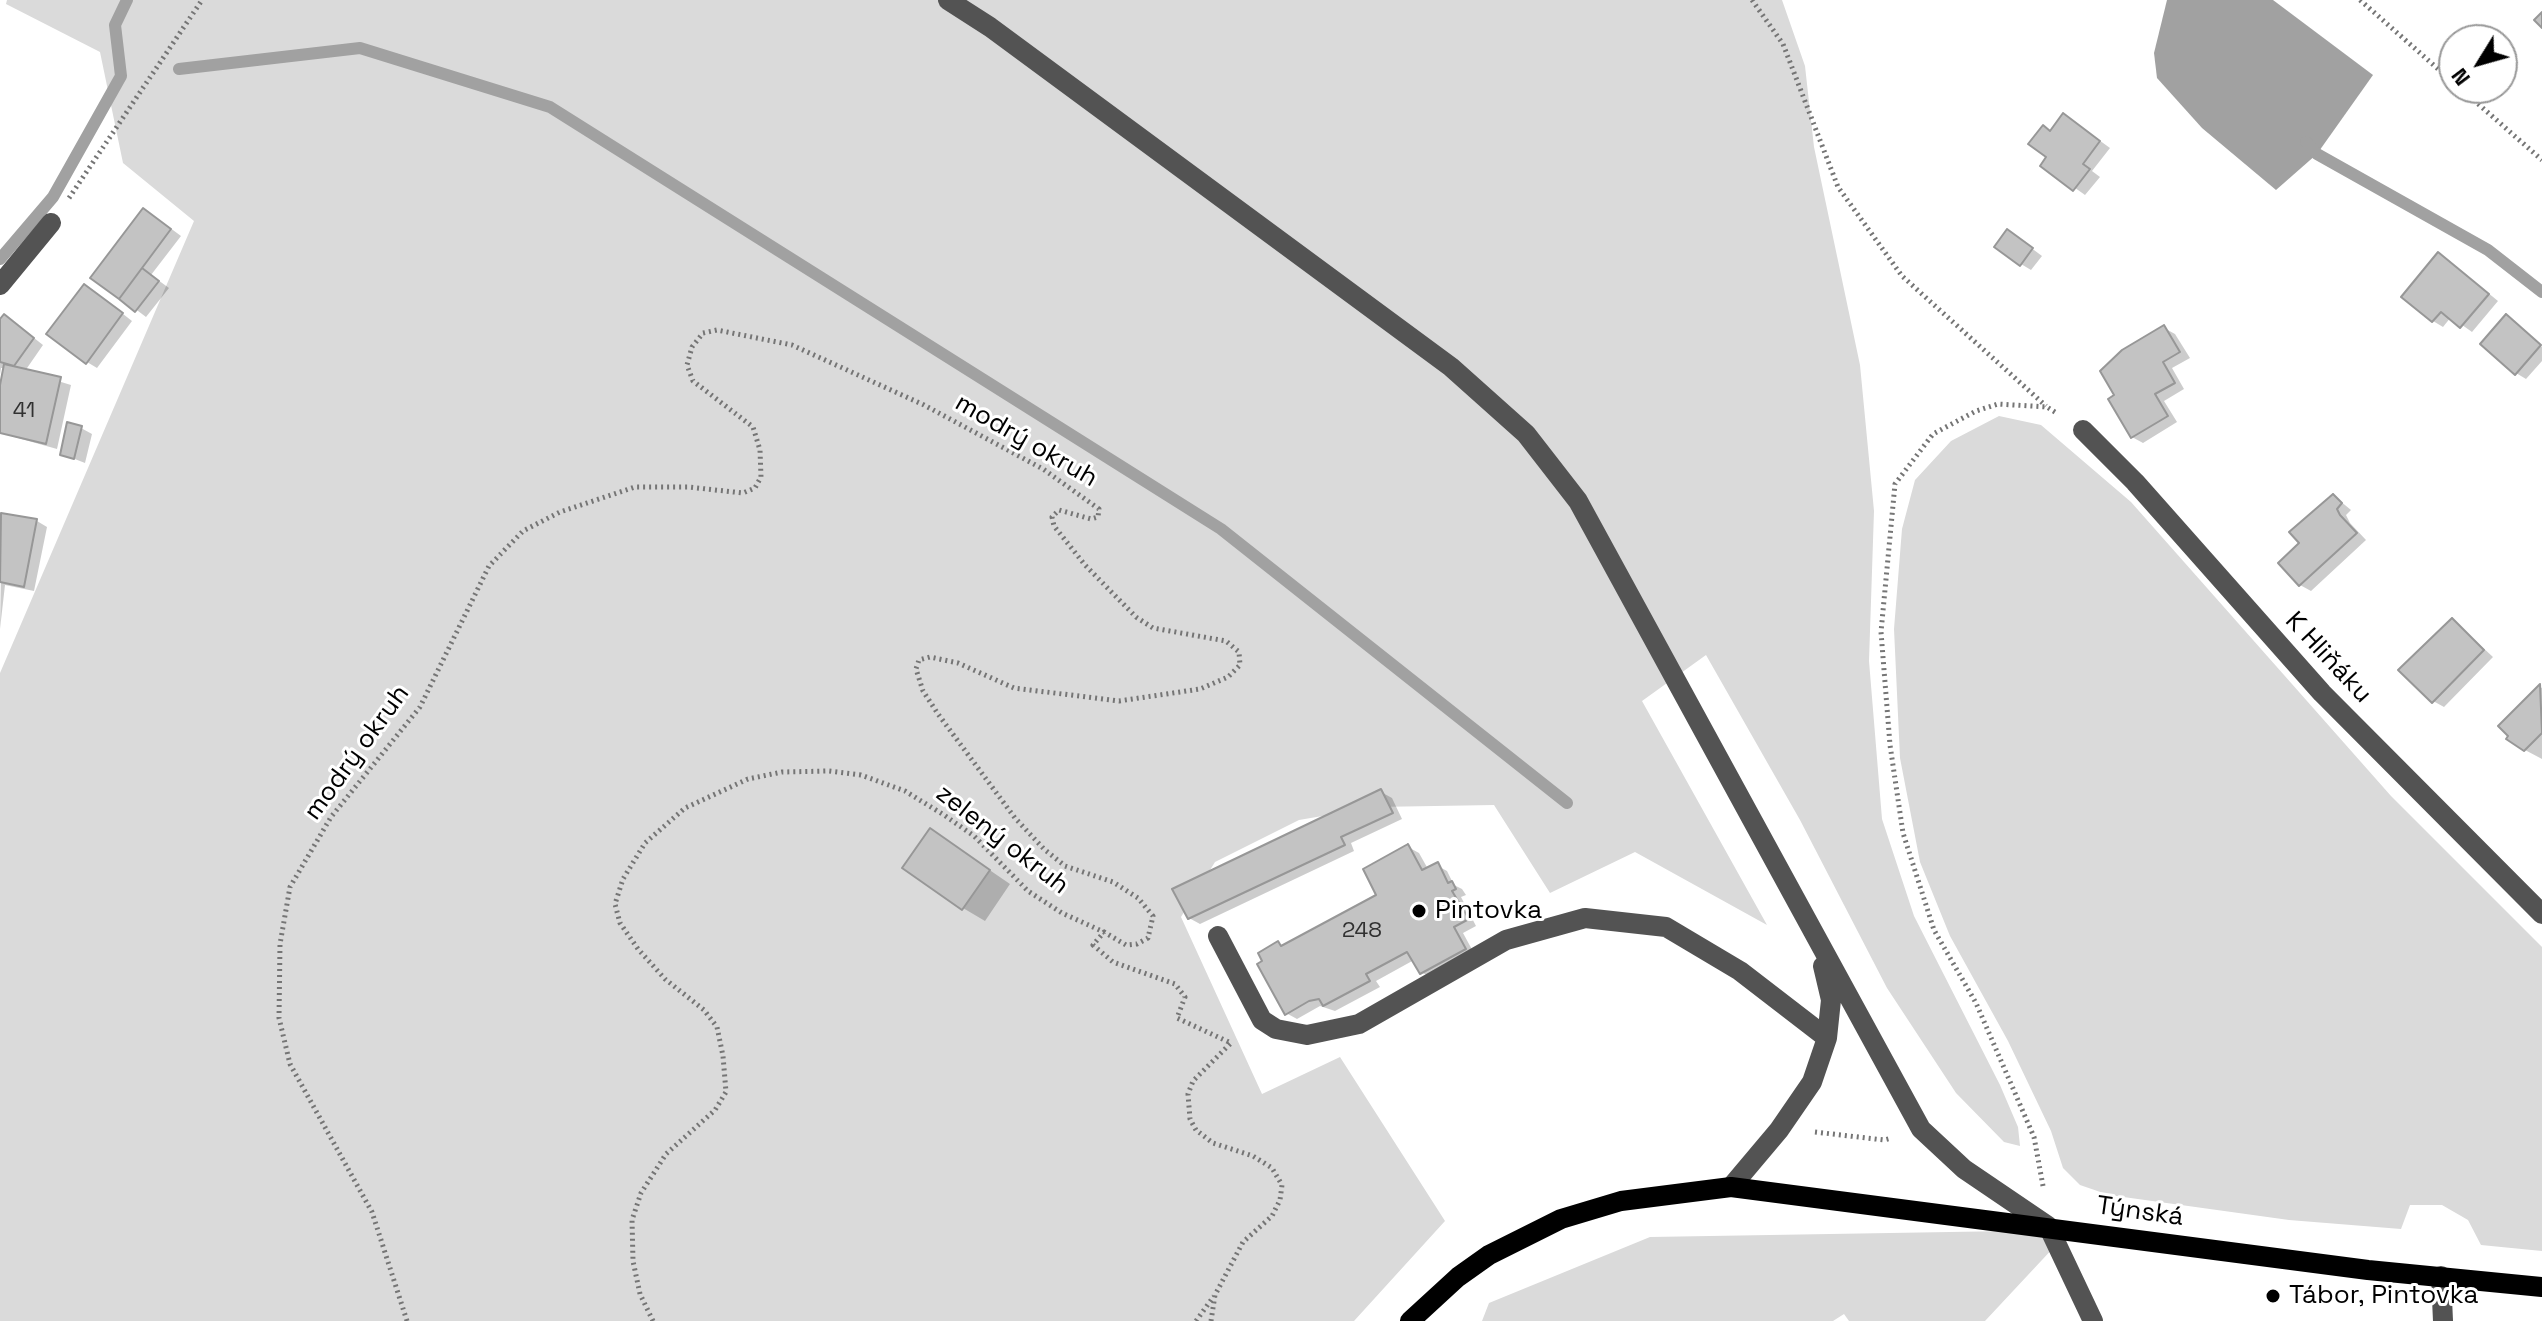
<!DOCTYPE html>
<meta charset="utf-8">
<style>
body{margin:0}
#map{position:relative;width:2542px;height:1321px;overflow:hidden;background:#fff;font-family:"Space Grotesk",sans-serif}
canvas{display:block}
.north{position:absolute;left:2438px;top:24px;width:80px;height:80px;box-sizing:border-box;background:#fff;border:2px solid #999;border-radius:50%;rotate:233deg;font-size:22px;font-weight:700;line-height:32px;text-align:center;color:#000}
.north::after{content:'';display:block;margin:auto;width:28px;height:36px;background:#000;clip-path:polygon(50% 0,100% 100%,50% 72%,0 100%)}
</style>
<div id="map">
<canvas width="2542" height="1321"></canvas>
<div class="north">N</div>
</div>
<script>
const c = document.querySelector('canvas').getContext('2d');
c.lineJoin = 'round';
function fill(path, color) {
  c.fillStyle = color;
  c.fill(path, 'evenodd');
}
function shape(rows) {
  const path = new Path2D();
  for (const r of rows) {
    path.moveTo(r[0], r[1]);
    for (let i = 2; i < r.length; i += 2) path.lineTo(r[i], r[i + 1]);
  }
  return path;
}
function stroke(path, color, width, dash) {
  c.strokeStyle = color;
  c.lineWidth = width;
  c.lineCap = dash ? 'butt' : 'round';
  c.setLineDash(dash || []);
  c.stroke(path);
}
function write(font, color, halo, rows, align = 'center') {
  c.font = font + ' "Space Grotesk",sans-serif';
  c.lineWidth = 6;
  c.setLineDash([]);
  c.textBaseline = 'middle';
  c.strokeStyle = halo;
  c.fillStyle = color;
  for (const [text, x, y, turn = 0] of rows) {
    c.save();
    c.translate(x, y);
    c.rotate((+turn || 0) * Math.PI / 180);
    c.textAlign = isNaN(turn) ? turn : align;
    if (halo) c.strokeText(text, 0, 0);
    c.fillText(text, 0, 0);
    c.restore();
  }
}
const green = shape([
 [7,0,1782,0,1805,66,1814,147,1860,365,1874,511,1869,661,1882,819,1914,916,2000,1085,2018,1127,2020,1146,2004,1142,1956,1093,1887,988,1800,820,1706,655,1642,701,1767,925,1635,852,1550,893,1494,805,1375,807,1299,820,1215,862,1181,917,1262,1094,1340,1057,1445,1221,1354,1321,0,1321,0,673,194,221,123,163,100,52,6,4],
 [1999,416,2041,425,2131,502,2391,796,2542,947,2542,1251,2481,1245,2468,1220,2442,1205,2410,1205,2401,1229,2289,1220,2109,1195,2080,1185,2063,1168,2051,1131,2008,1041,1950,936,1920,862,1900,758,1894,629,1902,529,1915,480,1951,441],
 [2070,1230,1985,1321,1849,1321,1844,1314,1833,1321,1482,1321,1489,1303,1650,1237]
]);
const water = shape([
 [2167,0,2273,0,2373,75,2317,154,2276,190,2202,128,2157,78,2154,53]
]);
const shadow = shape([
 [2074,122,2110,148,2092,171,2100,177,2085,195,2043,165,2049,157,2052,132],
 [154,216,181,236,151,275,169,288,146,317,93,277],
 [2018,238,2042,256,2031,270,2021,264],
 [2449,261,2498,301,2472,332,2451,317,2443,327,2433,321],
 [95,292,132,321,97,368,87,362],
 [2507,317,2542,347,2542,361,2526,379,2516,373],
 [0,322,15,323,43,345,25,371,71,385,57,449,0,433,0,394,6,368,1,368,0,375],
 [2164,328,2175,334,2190,358,2172,368,2184,389,2164,401,2177,422,2143,443,2132,437],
 [81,428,92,434,85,463,62,454],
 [2334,496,2351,510,2346,515,2350,523,2366,540,2311,591,2300,585,2302,544],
 [2,515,37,521,47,527,34,591,5,585,0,629],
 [2453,620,2493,657,2444,707,2433,701],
 [2540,687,2542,688,2542,759,2525,750],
 [1381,792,1392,798,1402,819,1351,843,1354,851,1200,924,1189,918],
 [931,830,1010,884,985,921,963,908],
 [1408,847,1419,853,1428,869,1436,865,1447,871,1454,885,1462,889,1466,895,1461,897,1476,926,1463,933,1475,955,1432,978,1421,972,1414,960,1376,981,1380,987,1335,1011,1320,1006,1297,1019,1286,1013,1278,944,1284,947,1379,895]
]);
const stream = shape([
 [179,69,360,48,550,107,1221,529,1567,803],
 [2306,142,2317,154,2488,250,2542,292],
 [0,259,53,197,121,76,115,25,127,0]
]);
const building = shape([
 [2542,12,2542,28,2534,20,2542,12],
 [2063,113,2100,141,2083,164,2090,169,2073,191,2040,166,2046,157,2028,144,2043,125,2050,131,2063,113],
 [143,208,171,229,119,299,90,278,143,208],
 [2007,229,2033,248,2020,266,1994,247,2007,229],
 [2438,252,2489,294,2460,328,2441,312,2432,322,2401,297,2438,252],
 [142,268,159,281,135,312,119,299,142,268],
 [84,284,123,313,86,364,46,334,84,284],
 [4,314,34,338,14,366,0,362,0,319,4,314],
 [2506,314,2541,345,2515,375,2480,344,2506,314],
 [2164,325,2180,352,2163,362,2175,383,2155,394,2168,416,2131,438,2108,399,2114,395,2100,371,2122,350,2164,325],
 [4,364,61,377,46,444,0,433,0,385,4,364],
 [67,422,82,426,74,459,60,455,67,422],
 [2333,494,2342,503,2337,509,2340,515,2357,533,2299,586,2278,563,2299,543,2289,532,2333,494],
 [1,513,37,519,24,587,0,582,1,513],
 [2452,618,2484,650,2432,703,2398,670,2452,618],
 [2540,684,2542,733,2524,751,2506,739,2508,736,2498,726,2540,684],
 [1381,789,1393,813,1341,837,1345,845,1188,919,1172,889,1381,789],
 [930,828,990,870,962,910,902,868,930,828],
 [1408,844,1422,870,1438,862,1448,883,1452,881,1456,889,1452,891,1469,919,1454,927,1466,949,1420,974,1407,952,1366,974,1370,981,1323,1006,1319,999,1309,1001,1285,1015,1257,964,1262,961,1258,953,1278,941,1281,946,1376,895,1363,869,1408,844]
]);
const path = shape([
 [1752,0,1783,44,1838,187,1902,276,2046,406],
 [2360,0,2454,83],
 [2460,88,2542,160],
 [69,198,202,0],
 [1815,1132,1884,1140,1892,1138],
 [2043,1186,2034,1137,1976,1003,1934,930,1903,833,1890,745,1881,632,1895,484,1933,434,1976,411,1998,404,2047,407,2058,414],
 [407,1321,372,1212,290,1064,279,1018,280,944,290,887,331,817,420,707,489,566,523,531,560,512,635,487,688,487,743,493,755,488,761,477,760,450,753,427,693,381,687,365,692,347,703,333,717,330,792,345,924,405,1043,469,1099,509,1098,517,1091,519,1059,510,1052,517,1054,526,1085,565,1136,617,1153,628,1226,641,1239,652,1240,665,1228,677,1200,689,1119,701,1014,688,958,663,930,657,919,660,916,669,923,691,938,714,1015,818,1044,849,1065,866,1113,882,1138,898,1153,916,1148,938,1137,944,1126,945,1104,932,1093,945,1113,962,1175,984,1185,997,1177,1018,1231,1043,1193,1081,1188,1094,1190,1119,1196,1130,1213,1143,1253,1156,1272,1168,1282,1185,1280,1200,1272,1216,1243,1242,1215,1295,1211,1321],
 [653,1321,640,1294,633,1261,632,1220,641,1193,666,1154,715,1110,726,1092,723,1056,717,1027,704,1010,665,979,638,949,620,923,615,904,623,879,645,843,685,808,748,779,782,772,829,771,861,775,905,791,944,815,974,836,1028,891,1062,913,1104,932],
 [1196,1321,1214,1296]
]);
const minor = shape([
 [948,0,990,27,1451,367,1526,434,1578,501,1921,1129,1964,1169,2048,1226,2093,1321],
 [0,285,51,223],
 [2083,430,2135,482,2322,693,2542,914],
 [1218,936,1262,1020,1276,1029,1307,1035,1359,1024,1506,940,1585,918,1666,927,1740,971,1827,1038],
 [1731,1187,1779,1130,1812,1082,1827,1038,1831,1000,1823,966],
 [2441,1276,2443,1321]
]);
const major = shape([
 [1410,1321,1458,1277,1489,1255,1561,1219,1621,1201,1731,1187,2368,1270,2542,1287]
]);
const markers = [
 [1419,911,8,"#000"],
 [2273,1296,8,"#000"]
];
const numberNames = [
 ["41",24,411],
 ["248",1362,931]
];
const streetNames = [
 ["modrý okruh",1026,441,30],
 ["K Hliňáku",2328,658,47],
 ["modrý okruh",357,753,-54],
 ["zelený okruh",1002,840,38],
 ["Týnská",2140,1212,8]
];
const poiNames = [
 ["Pintovka",1435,911],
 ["Tábor, Pintovka",2289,1296]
];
fill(green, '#dadada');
fill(water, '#a1a1a1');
fill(shadow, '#0003');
stroke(stream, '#a1a1a1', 12);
fill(building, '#c3c3c3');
stroke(building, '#979797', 2);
stroke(path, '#757575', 5, [2, 4]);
stroke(minor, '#535353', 20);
stroke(major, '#000', 20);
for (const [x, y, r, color] of markers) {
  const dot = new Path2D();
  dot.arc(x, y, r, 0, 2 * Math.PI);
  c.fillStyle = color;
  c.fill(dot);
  stroke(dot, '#fff', 3);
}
write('22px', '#313131', null, numberNames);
write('26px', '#000', '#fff', streetNames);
write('26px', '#000', '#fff', poiNames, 'left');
</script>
